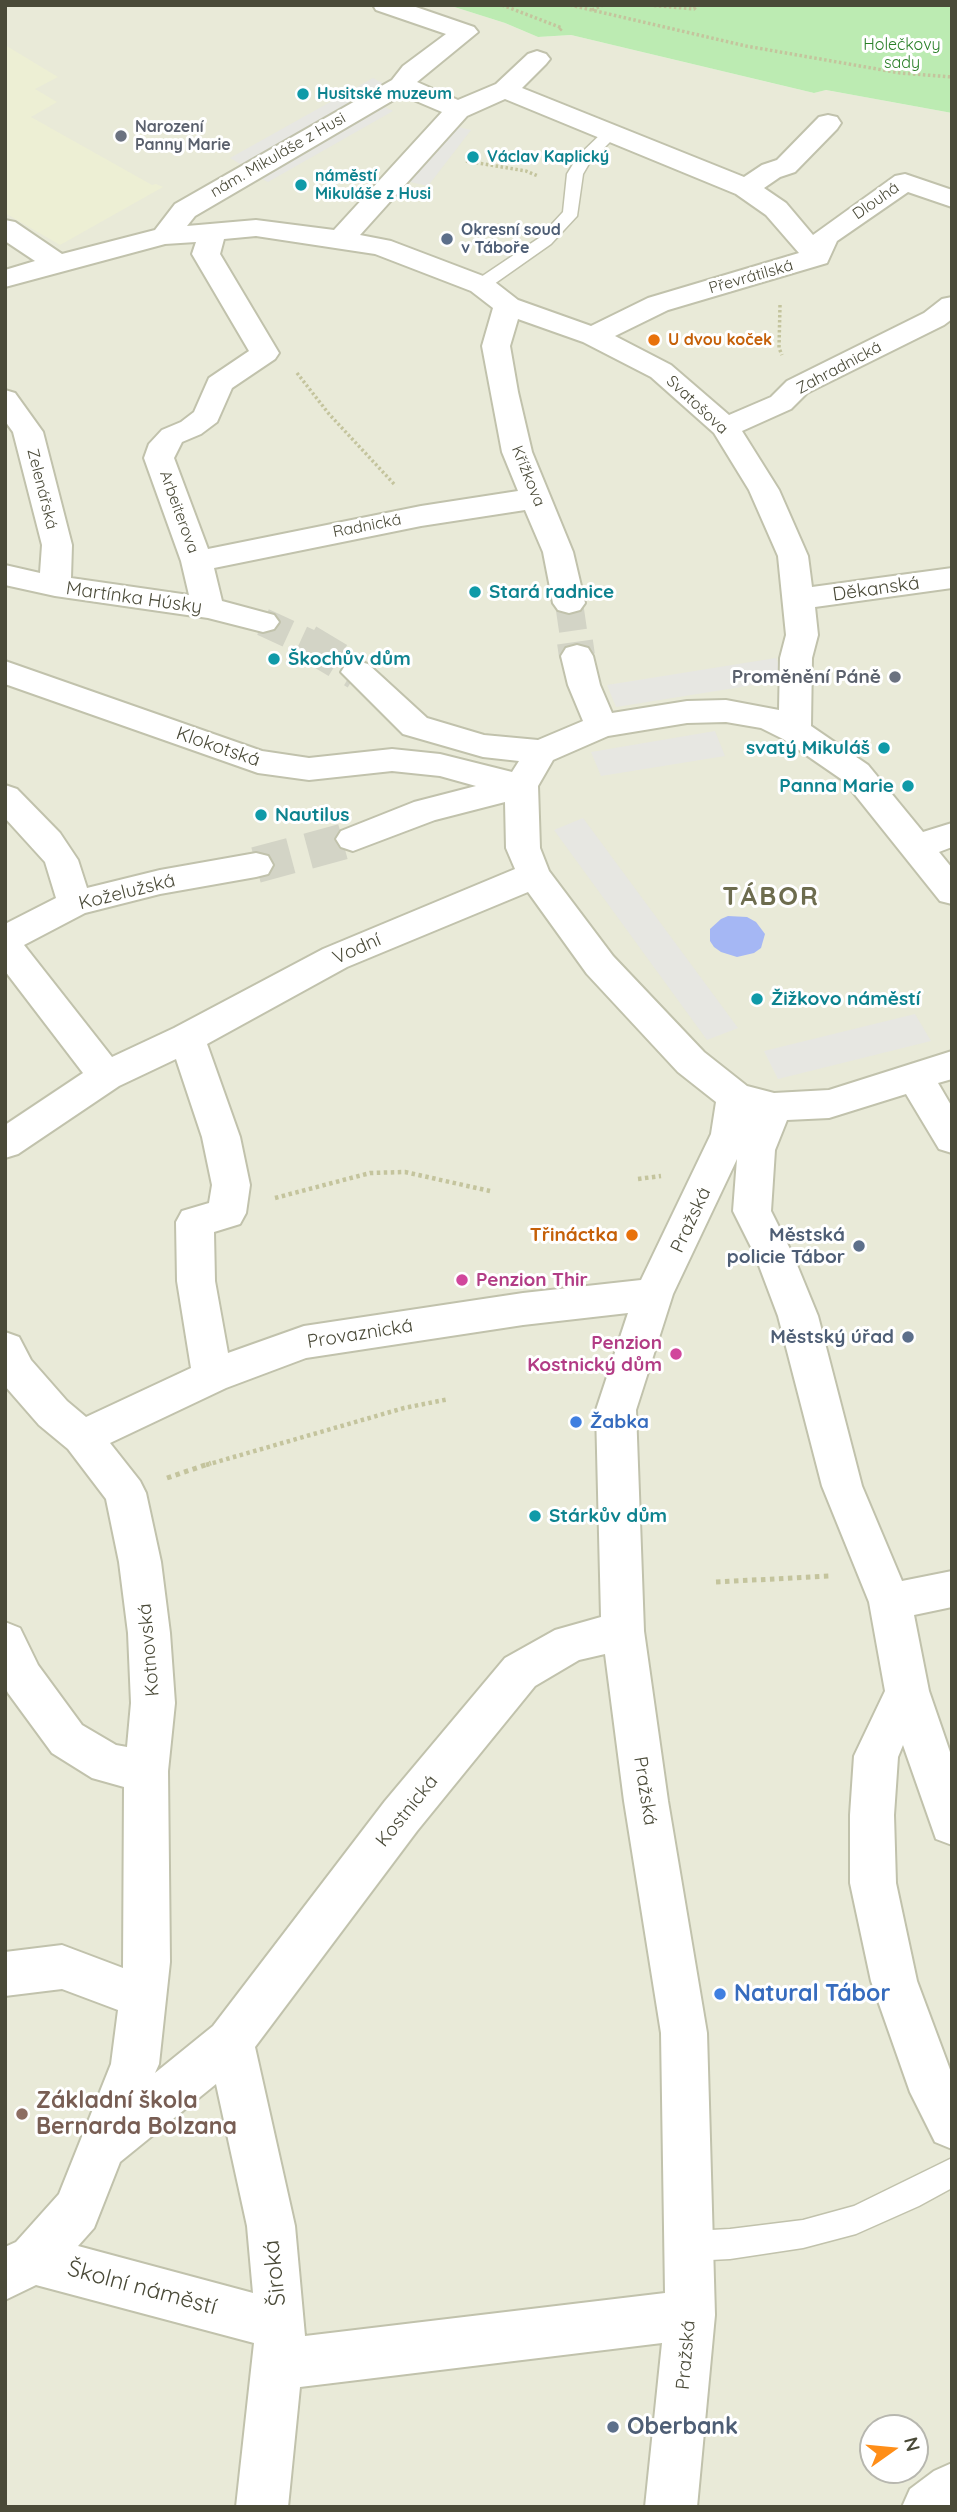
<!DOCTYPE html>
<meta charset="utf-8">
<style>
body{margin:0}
#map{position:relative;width:957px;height:2512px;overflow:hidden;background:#f5f6ea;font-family:Quicksand,sans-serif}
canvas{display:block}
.frame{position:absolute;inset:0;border:7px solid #4a4a38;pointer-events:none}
.north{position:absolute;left:859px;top:2414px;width:70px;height:70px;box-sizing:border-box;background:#fff;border:2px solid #b7b7af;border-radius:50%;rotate:75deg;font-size:19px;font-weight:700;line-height:28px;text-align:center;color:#4a4a38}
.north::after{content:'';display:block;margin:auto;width:24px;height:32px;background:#ff8e18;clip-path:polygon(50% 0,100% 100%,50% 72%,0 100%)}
</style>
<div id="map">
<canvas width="957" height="2512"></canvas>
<div class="frame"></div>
<div class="north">N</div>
</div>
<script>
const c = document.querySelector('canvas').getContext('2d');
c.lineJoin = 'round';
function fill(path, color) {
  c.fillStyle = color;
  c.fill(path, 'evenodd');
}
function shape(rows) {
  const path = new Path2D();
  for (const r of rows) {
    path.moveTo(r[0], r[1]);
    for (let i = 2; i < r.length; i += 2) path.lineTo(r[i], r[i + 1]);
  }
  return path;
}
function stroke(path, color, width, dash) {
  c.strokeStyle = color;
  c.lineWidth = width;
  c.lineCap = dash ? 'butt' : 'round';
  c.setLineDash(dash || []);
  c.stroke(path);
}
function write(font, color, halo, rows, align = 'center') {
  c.font = font + ' Quicksand,sans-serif';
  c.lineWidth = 6;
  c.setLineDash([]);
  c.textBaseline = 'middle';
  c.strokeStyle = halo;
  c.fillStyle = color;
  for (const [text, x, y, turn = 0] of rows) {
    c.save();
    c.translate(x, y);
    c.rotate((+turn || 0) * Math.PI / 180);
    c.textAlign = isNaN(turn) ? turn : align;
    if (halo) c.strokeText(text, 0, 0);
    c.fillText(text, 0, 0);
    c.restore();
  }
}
const residential = shape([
 [5,5,448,5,505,23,538,37,571,35,814,93,826,90,952,113,952,2507,5,2507],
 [873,2428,915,2428,915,2470,873,2470]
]);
const education = shape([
 [5,45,58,77,35,89,57,102,31,117,152,185,156,184,163,187,60,245,5,213]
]);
const green = shape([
 [448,5,952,5,952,113,826,90,814,93,571,35,538,37,505,23]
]);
const parking = shape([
 [373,78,390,87,247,168,230,158],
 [385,107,393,111,268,182,260,178],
 [450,125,471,130,428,186,406,181],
 [776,658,785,680,616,707,607,685],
 [715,731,725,756,601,776,591,752],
 [583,818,738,1028,707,1040,554,830],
 [915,1014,931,1041,778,1079,764,1051]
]);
const water = shape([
 [728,916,747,917,756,922,765,934,761,948,754,953,737,957,721,952,714,947,710,941,710,929,721,919]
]);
const streetTunnelFar1 = shape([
 [569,603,575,644],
 [263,622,311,644]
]);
const streetTunnel = shape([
 [307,642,357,672],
 [575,642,577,656],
 [256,865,353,839]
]);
const pathFar2 = shape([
 [502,5,562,28,559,31],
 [570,5,746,46,900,73,952,77],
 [649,5,694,9,697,5],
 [592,10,603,5],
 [466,161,526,171,538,176],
 [780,305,779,348,782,355],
 [297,373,329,414,395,485]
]);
const pathFar1 = shape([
 [638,1179,661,1176],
 [275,1198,370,1173,405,1172,490,1191],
 [206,1465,404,1408,449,1399]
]);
const path = shape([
 [167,1478,211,1463],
 [716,1582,830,1576]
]);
const lane = shape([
 [610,129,618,134,590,162,583,174,577,216,551,244,487,289,475,289,473,285,475,281,539,238,563,212,567,174,578,156,604,131,610,129],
 [952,2158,952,2188,919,2206,856,2234,803,2248,730,2259,691,2261,681,2256,676,2246,681,2236,691,2231,730,2229,803,2220,854,2206,952,2158]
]);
const street = shape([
 [373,5,410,5,474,27,478,32,417,82,458,100,496,84,528,54,537,51,546,54,550,59,546,64,522,88,744,177,762,165,777,160,819,117,828,115,837,117,841,123,837,129,795,172,780,177,764,188,786,203,813,235,895,176,905,174,952,190,952,207,908,192,837,241,827,263,668,310,615,336,671,365,729,415,771,397,787,381,924,313,942,299,952,297,952,319,944,325,807,393,791,409,742,431,779,490,808,556,812,587,952,568,952,588,815,607,818,635,812,658,811,726,868,765,923,832,952,823,952,847,939,852,952,868,952,904,940,901,844,781,783,739,761,728,726,722,687,723,608,736,553,760,538,786,540,848,549,871,613,956,704,1052,747,1086,774,1093,829,1090,952,1051,952,1079,938,1083,952,1107,952,1153,939,1149,906,1094,829,1118,787,1120,775,1150,771,1211,793,1255,818,1316,862,1486,902,1581,952,1571,952,1607,914,1615,929,1691,952,1758,952,1845,936,1839,903,1745,898,1757,894,1815,896,1883,917,1981,952,2075,952,2149,935,2142,910,2092,871,1981,850,1883,850,1815,854,1756,885,1691,869,1602,822,1486,778,1316,755,1255,733,1211,737,1159,673,1294,636,1410,644,1631,668,1801,707,2033,715,2315,697,2507,645,2507,662,2343,300,2387,288,2507,236,2507,254,2343,36,2285,5,2300,5,2247,16,2242,59,2194,111,2064,118,2010,62,1989,5,1996,5,1952,62,1945,123,1968,124,1787,92,1778,52,1753,8,1693,5,1687,5,1622,20,1628,38,1665,82,1725,116,1745,127,1747,131,1703,128,1633,119,1562,106,1499,68,1449,39,1425,5,1386,5,1332,19,1337,31,1360,67,1401,86,1417,191,1368,177,1281,176,1222,182,1211,209,1203,212,1185,202,1137,176,1059,119,1086,18,1154,5,1158,5,1125,83,1073,5,971,5,924,56,898,45,862,5,818,5,785,17,789,60,833,78,860,87,888,160,870,256,853,268,856,273,865,268,874,256,877,160,894,85,913,24,945,112,1057,174,1028,323,949,515,869,506,848,505,802,435,820,353,851,341,847,336,839,341,831,414,802,476,786,440,776,392,771,309,780,258,773,5,684,5,661,262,751,309,758,392,749,440,754,512,772,519,761,483,757,403,734,341,672,346,664,357,661,368,664,427,718,484,735,538,740,583,721,568,685,561,656,566,648,577,645,588,648,593,656,600,685,612,713,687,701,726,700,779,710,780,658,786,635,778,556,749,490,714,433,651,377,583,342,518,319,510,346,518,392,532,452,573,552,585,603,580,610,569,613,558,610,553,603,543,552,525,510,421,526,214,568,222,601,274,615,279,622,274,629,263,632,208,618,55,596,5,585,5,565,40,573,42,545,13,432,5,421,5,390,15,393,43,432,72,545,71,578,189,595,181,561,144,458,149,444,162,430,181,422,194,412,209,378,249,351,192,254,196,242,165,244,5,287,5,270,35,261,5,241,5,220,15,222,62,254,155,230,175,204,392,80,403,66,446,34,376,10,373,5],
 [402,95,442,112,334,230,256,220,187,226,195,216,402,95],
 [505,99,736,194,766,215,799,253,648,298,591,326,518,300,491,279,391,241,360,235,467,116,505,99],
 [256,236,375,254,471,291,493,308,482,346,502,452,518,491,421,506,208,549,174,458,182,442,201,434,217,422,232,388,275,359,279,353,220,254,224,239,256,236],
 [528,892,587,974,678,1072,716,1102,711,1134,641,1280,523,1293,304,1326,228,1353,215,1281,214,1232,240,1224,246,1213,250,1185,240,1137,207,1044,347,967,528,892],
 [628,1313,596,1410,601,1617,555,1630,505,1658,385,1801,213,2026,155,2073,159,2064,170,1962,168,1771,175,1703,170,1633,161,1562,146,1493,140,1481,110,1443,226,1388,306,1358,523,1325,628,1313],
 [605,1654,624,1801,661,2033,665,2293,305,2336,295,2226,255,2047,417,1831,535,1686,579,1660,605,1654],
 [216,2084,247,2226,253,2293,78,2246,94,2228,120,2162,216,2084],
 [952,2463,952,2507,902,2507,910,2489,934,2471,952,2463]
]);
const markers = [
 [303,94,7,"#0f9aa8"],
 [121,136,7,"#6b7280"],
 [473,157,7,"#0f9aa8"],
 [301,185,7,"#0f9aa8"],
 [447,239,7,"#5c6f8a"],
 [654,340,7,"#e8710a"],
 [475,592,7,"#0f9aa8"],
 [274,659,7,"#0f9aa8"],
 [895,677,7,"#6b7280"],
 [884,748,7,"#0f9aa8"],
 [908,786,7,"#0f9aa8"],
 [261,815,7,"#0f9aa8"],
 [757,999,7,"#0f9aa8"],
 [632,1235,7,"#e8710a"],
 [859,1246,7,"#5c6f8a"],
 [462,1280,7,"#d1479c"],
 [908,1337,7,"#5c6f8a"],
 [676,1354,7,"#d1479c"],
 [576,1422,7,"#3f7fe0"],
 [535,1516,7,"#0f9aa8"],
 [720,1994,7,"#3f7fe0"],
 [22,2114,7,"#8d6e63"],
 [613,2427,7,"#5c6f8a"]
];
const farParknames = [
 ["Holečkovy",902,45],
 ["sady",902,63]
];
const farCulturenames = [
 ["Husitské muzeum",317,94],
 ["Václav Kaplický",487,157],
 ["náměstí",315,176],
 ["Mikuláše z Husi",315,194]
];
const farWorshipnames = [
 ["Narození",135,127],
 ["Panny Marie",135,145]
];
const farStreetnames = [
 ["nám. Mikuláše z Husi",278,155,-30],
 ["Dlouhá",876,201,-35],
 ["Převrátilská",751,277,-16],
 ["Zahradnická",839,368,-28],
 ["Svatošova",697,405,43],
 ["Křížkova",528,476,68],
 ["Zelenářská",42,489,76],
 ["Arbeiterova",179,512,70],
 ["Radnická",367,526,-11]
];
const farServicenames = [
 ["Okresní soud",461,230],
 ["v Táboře",461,248]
];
const farFoodnames = [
 ["U dvou koček",668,340]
];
const streetNames = [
 ["Děkanská",876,589,-8],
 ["Martínka Húsky",134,598,8],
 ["Klokotská",218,747,19],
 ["Koželužská",127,892,-14],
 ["Vodní",357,949,-24],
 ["Pražská",691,1220,-65],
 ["Provaznická",360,1334,-9],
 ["Kotnovská",149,1650,-95],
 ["Pražská",645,1791,81],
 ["Kostnická",407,1811,-51],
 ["Pražská",686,2355,-85]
];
const cultureNames = [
 ["Stará radnice",489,592],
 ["Škochův dům",288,659],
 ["svatý Mikuláš",870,748,"right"],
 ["Panna Marie",894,786,"right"],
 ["Nautilus",275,815],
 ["Žižkovo náměstí",771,999],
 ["Stárkův dům",549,1516]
];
const worshipNames = [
 ["Proměnění Páně",881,677]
];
const foodNames = [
 ["Třináctka",618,1235]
];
const serviceNames = [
 ["Městská",845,1235],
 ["policie Tábor",845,1257],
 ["Městský úřad",894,1337]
];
const hotelNames = [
 ["Penzion Thir",476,1280],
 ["Penzion",662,1343,"right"],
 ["Kostnický dům",662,1365,"right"]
];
const shopNames = [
 ["Žabka",590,1422]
];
const nearShopnames = [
 ["Natural Tábor",734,1994]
];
const nearEducationnames = [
 ["Základní škola",36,2101],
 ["Bernarda Bolzana",36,2127]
];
const nearStreetnames = [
 ["Široká",275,2273,-96],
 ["Školní náměstí",142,2288,15]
];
const nearServicenames = [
 ["Oberbank",627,2427]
];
const districtNames = [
 ["TÁBOR",771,897]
];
fill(residential, '#e9ead8');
fill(education, '#edefd4');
fill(green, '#bcebb2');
fill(parking, '#e7e7e2');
fill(water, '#a5b7f4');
stroke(streetTunnelFar1, '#d3d4c6', 28, [28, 14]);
stroke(streetTunnel, '#d3d4c6', 36, [36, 18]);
stroke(lane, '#c1c2ac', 3);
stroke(street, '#c1c2ac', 4);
stroke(pathFar2, '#c4c49d', 3.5, [2.5, 2.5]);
stroke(pathFar1, '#c4c49d', 4.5, [3.5, 3.5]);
stroke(path, '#c4c49d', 5, [4.5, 4.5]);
fill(lane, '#fff');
fill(street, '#fff');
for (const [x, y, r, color] of markers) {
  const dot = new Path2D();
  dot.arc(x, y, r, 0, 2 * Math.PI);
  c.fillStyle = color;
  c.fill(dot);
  stroke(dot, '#fff', 2.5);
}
write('16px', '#297f27', '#fff', farParknames);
write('bold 16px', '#0d838f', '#fff', farCulturenames, 'left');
write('bold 16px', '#5b616d', '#fff', farWorshipnames, 'left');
write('16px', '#4a4a38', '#fff', farStreetnames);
write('bold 16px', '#4e5e75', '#fff', farServicenames, 'left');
write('bold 16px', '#c56008', '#fff', farFoodnames, 'left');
write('19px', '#4a4a38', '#fff', streetNames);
write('bold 19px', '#0d838f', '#fff', cultureNames, 'left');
write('bold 19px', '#5b616d', '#fff', worshipNames, 'right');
write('bold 19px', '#c56008', '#fff', foodNames, 'right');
write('bold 19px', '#4e5e75', '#fff', serviceNames, 'right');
write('bold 19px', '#b23c85', '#fff', hotelNames, 'left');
write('bold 19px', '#366cbe', '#fff', shopNames, 'left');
write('bold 23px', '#366cbe', '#fff', nearShopnames, 'left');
write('bold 23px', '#785e54', '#fff', nearEducationnames, 'left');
write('23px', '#4a4a38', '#fff', nearStreetnames);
write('bold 23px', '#4e5e75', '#fff', nearServicenames, 'left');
c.letterSpacing = '2px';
write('bold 26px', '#6d6c4e', '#fff', districtNames);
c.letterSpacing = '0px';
</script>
